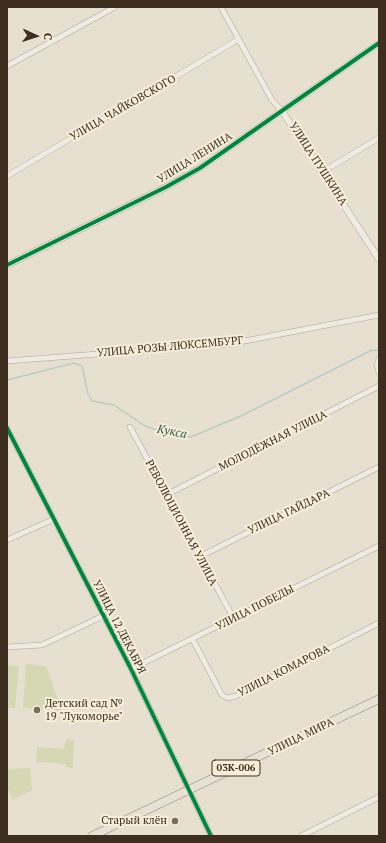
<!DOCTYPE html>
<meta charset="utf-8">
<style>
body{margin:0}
#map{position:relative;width:386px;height:843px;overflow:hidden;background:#e7e0d1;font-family:"PT Serif",serif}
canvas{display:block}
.frame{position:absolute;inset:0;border:8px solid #3d2e20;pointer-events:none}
.north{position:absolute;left:16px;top:16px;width:40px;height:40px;-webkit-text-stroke:3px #f7eed8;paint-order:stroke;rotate:93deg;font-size:11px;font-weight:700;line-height:16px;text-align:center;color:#3d2e20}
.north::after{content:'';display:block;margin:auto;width:14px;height:18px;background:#3d2e20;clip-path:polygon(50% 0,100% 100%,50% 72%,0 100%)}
</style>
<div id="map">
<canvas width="386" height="843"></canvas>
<div class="frame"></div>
<div class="north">С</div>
</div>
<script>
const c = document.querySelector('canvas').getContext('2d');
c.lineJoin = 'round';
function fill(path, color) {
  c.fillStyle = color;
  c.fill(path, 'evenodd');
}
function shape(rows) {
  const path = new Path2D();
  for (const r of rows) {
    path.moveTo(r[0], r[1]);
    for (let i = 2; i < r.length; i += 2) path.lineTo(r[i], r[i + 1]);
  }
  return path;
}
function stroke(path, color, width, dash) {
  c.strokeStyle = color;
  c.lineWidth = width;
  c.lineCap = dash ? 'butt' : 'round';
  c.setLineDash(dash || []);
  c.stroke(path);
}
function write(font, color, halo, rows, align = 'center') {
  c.font = font + ' "PT Serif",serif';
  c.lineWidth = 4;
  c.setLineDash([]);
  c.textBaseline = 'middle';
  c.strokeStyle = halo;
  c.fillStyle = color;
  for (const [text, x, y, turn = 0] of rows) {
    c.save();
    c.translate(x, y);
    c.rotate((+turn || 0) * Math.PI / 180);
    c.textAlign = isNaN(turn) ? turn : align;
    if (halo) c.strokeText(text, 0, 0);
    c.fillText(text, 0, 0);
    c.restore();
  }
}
const green = shape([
 [26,664,46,666,62,711,23,708],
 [7,665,19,666,15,708,7,708],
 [66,739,74,740,73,768,66,767,65,764,36,762,37,747,64,749],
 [30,768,32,790,13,800,7,788,7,769]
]);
const stream = shape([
 [7,380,74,363,82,366,88,394,92,401,114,405,145,426,169,434,191,437,241,416,372,350,379,350]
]);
const minor = shape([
 [221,7,272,100,282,111],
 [7,66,115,7],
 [322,172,379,138],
 [7,176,239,39],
 [379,359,377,366,379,372],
 [7,361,229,344,379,315],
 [130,427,234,619],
 [7,428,131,669,211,836],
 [166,495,379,386],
 [7,540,54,519],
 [199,557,379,467],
 [193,640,222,695,228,698,236,696,379,623],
 [7,647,42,645,103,616],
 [131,669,379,546],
 [301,836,379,797]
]);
const tertiary = shape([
 [282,111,379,259],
 [7,265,166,187,200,168,379,43]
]);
const primary = shape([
 [92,836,379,699]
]);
const cycleway = shape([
 [7,265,166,187,200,168,379,43],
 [7,428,131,669,211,836]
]);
const markers = [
 [37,710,4,"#786c5e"],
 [175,821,4,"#786c5e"]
];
const shields = [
 [236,768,48]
];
const shieldNames = [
 ["03К-006",236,768]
];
const streetNames = [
 ["УЛИЦА ЧАЙКОВСКОГО",123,108,-30],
 ["УЛИЦА ЛЕНИНА",195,158,-32],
 ["УЛИЦА ПУШКИНА",318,164,57],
 ["УЛИЦА РОЗЫ ЛЮКСЕМБУРГ",170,347,-5],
 ["МОЛОДЁЖНАЯ УЛИЦА",273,441,-27],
 ["УЛИЦА ГАЙДАРА",289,512,-26],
 ["РЕВОЛЮЦИОННАЯ УЛИЦА",181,523,62],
 ["УЛИЦА ПОБЕДЫ",255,608,-27],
 ["УЛИЦА 12 ДЕКАБРЯ",119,627,63],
 ["УЛИЦА КОМАРОВА",284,671,-27],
 ["УЛИЦА МИРА",301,737,-26]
];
const poiNames = [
 ["Детский сад №",45,704],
 ["19 \"Лукоморье\"",45,717],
 ["Старый клён",167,821,"right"]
];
const waterNames = [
 ["Кукса",172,432,11]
];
fill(green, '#d6d7b3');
stroke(stream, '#bcccc2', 1.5);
stroke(minor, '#ada599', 6);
stroke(tertiary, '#ada599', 7);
stroke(primary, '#928b80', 9);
stroke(minor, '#efebe3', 5);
stroke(tertiary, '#efebe3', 6);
stroke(primary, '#e6e1d4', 8);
stroke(cycleway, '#00873e', 4);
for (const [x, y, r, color] of markers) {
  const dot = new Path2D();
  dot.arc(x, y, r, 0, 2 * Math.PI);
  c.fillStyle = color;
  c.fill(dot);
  stroke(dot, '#f7eed8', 1.5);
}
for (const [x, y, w] of shields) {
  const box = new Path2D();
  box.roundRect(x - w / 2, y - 8, w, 16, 3);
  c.fillStyle = '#f7eed8';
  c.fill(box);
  stroke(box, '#3d2e20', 1);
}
write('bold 10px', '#3d2e20', null, shieldNames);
write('11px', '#3d2e20', '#f7eed8', streetNames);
write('11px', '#3d2e20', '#f7eed8', poiNames, 'left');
write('italic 12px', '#2f5d5a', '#f7eed8', waterNames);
</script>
